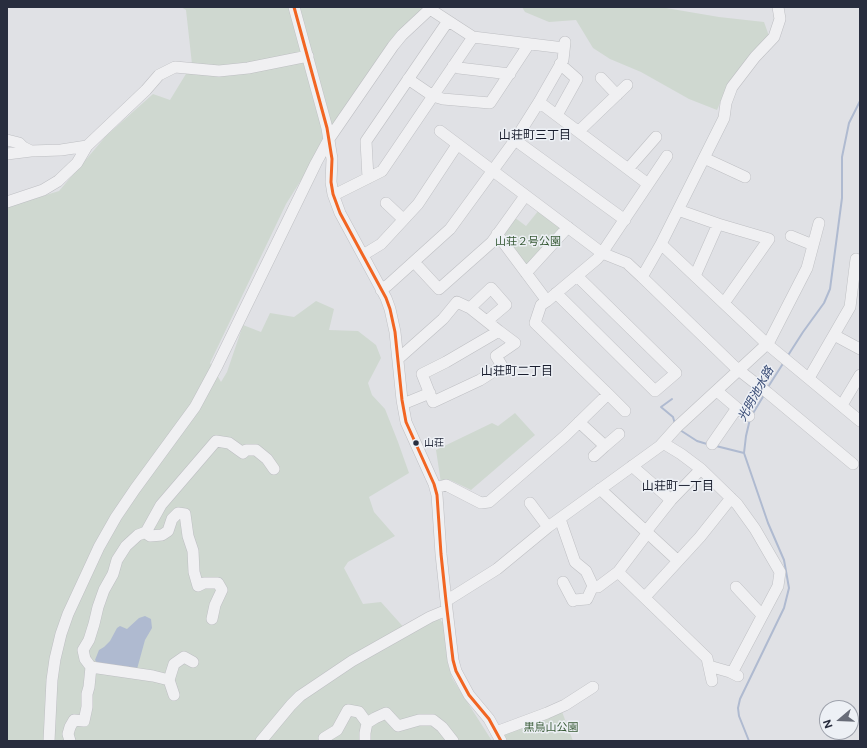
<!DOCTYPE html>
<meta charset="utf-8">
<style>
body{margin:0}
#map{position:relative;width:867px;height:748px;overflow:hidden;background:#e0e1e5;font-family:Figtree,sans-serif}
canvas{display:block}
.frame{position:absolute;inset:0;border:8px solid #282d3e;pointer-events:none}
.north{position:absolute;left:819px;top:700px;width:40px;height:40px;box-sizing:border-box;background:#edf0f5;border:1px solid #9ea2ac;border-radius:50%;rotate:251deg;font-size:11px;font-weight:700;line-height:16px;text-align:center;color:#282d3e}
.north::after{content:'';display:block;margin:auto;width:14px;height:18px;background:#686c78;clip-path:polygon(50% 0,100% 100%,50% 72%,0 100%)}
</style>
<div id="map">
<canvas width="867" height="748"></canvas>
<div class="frame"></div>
<div class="north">N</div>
</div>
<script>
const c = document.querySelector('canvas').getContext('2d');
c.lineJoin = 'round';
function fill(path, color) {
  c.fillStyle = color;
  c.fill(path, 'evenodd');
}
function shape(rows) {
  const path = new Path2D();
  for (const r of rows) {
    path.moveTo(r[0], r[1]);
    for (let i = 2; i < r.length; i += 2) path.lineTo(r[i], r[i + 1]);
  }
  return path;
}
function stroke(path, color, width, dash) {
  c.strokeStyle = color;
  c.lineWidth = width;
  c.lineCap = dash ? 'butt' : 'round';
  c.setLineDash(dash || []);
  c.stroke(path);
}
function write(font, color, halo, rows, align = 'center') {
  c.font = font + ' Figtree,"Noto Sans JP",sans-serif';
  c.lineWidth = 3;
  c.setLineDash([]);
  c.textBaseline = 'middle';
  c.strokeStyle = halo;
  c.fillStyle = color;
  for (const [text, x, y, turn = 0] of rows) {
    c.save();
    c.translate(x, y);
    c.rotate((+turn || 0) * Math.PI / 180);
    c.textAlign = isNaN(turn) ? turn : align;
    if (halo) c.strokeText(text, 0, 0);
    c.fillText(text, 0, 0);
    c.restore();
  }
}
const green = shape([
 [181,7,430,7,342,115,286,204,210,363,221,382,227,372,243,325,261,332,270,313,294,317,316,301,334,309,329,330,358,331,376,345,381,358,368,383,372,395,385,409,398,442,409,473,369,497,374,512,395,536,348,562,344,568,363,604,381,602,407,631,435,618,439,620,441,619,441,621,443,622,448,664,452,678,492,741,7,741,7,207,59,191,106,136,153,94,170,100,192,64,186,10],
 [522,7,660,7,719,17,764,22,769,36,726,89,717,110,689,99,641,72,610,59,593,48,576,20,549,22,525,12],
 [539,210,560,227,560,230,529,264,525,264,504,236,504,231,514,217,526,226],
 [515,413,535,435,471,490,450,480,441,483,436,450,492,423,498,426],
 [561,709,573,741,503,741,502,735]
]);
const water = shape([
 [145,616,151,619,152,628,145,640,137,669,98,664,95,660,99,650,104,647,110,641,117,628,120,626,127,629,139,618]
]);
const stream = shape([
 [787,357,803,332,824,303,830,289,842,198,842,157,849,123,860,101],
 [768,387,784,362],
 [672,399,661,407,673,417,675,424],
 [752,415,764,395],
 [680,430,697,441,707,444],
 [716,446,744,453],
 [749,741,739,716,738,708,740,699,784,608,789,588,784,560,768,523,744,453,746,436,750,419]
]);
const minor = shape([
 [294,7,327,128,332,159,331,182,333,194,340,213,386,298,390,309,395,332,402,400,406,422,434,484,437,495,441,554,446,601,453,660,456,671,469,695,489,719,501,741],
 [473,37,564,48],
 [453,66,459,68,510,74],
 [601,78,617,95],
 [408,79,433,96,443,99,490,103,529,44],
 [539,102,648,184],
 [557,115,577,79,560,64],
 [440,131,602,253,627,263,642,277],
 [579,131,627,85],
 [7,140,19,143,23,147,31,151,61,150,87,146],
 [515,140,625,220],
 [7,154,31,151],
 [704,158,745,177],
 [628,169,656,137],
 [368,178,366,141,448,21],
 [333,194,338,193,382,171,473,37,433,11,431,7],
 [7,202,43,190,58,181,77,163,87,146,146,90,159,75,175,67,219,71,248,68,308,56],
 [386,203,403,219],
 [678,210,718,224,769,239,724,303],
 [819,223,807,268,770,340,767,344,860,421],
 [497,234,547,301,597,259,602,253,667,156],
 [791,236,813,245],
 [661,244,642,277,736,368,768,393,853,464],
 [363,255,381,244,418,204,457,145],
 [414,262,439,289,492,242,525,196],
 [526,273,568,227],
 [695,276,718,224],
 [381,290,388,285,450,229,515,140,539,102,563,60,565,42],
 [556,293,655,391,676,373,577,276],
 [470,308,491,288,506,305,487,321],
 [834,335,860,349],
 [398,359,443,319,457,302,470,308,499,331,515,343,496,356,502,366,480,380,433,402,422,374,446,362,499,331],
 [809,378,850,307,856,259],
 [717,391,737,408,749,416],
 [608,394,625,411],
 [403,404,430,393],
 [842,405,860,375],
 [579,422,605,446,619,434],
 [663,443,681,454,701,469,737,504,755,529,780,572,778,586,732,673],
 [712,444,737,408],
 [594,456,605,446],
 [632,466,671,500],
 [435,488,446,485,481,503,489,502,565,436,608,394,535,323,541,305,547,301],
 [600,489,678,561],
 [530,503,548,527],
 [560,519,575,562,586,571,593,586,598,587,618,572,646,535,648,529,671,500,701,469],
 [147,534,150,536,162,535,168,531,172,519,178,513,185,514,188,536,193,551,194,572,198,586,204,583,218,583,222,590,215,605,212,619],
 [618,572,707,658,712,681],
 [563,582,573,601,574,600,587,599,593,586],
 [736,587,762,615],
 [645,597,700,537,731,498],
 [446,601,497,569,548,527,660,446,677,427,767,344,661,244,724,118,726,103,732,87,755,57,774,37,780,19,778,7],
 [709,666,730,672,738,676],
 [169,680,153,676,91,667,85,659,83,650,89,640,94,624,98,607,104,590,113,574,117,560,126,546,138,535,146,532,161,505,216,441,229,443,243,453,246,450,256,450,267,459,274,469],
 [174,695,169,680,174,664,184,657,193,662],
 [496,732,547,713,565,705,593,687],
 [324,738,337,730,348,710,359,712,367,723],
 [49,741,52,680,55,659,61,634,68,614,99,547,116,517,135,489,195,407,216,368,316,163,329,139,393,46,402,35,432,7],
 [70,741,68,734,70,727,74,720,84,721,87,707,87,694,89,687,91,667],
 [261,741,291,705,300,696,352,661,430,617,447,610],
 [365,741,365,733,367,723,375,718,386,713,398,726,419,720,433,720,442,727,453,741]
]);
const bus1 = shape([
 [294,7,327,128,332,159,331,182,333,194,340,213,386,298,390,309,395,332,402,400,406,422,434,484,437,495,441,554,446,601,453,660,456,671,469,695,489,719,501,741]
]);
const markers = [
 [416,443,3.5,"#282d3e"]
];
const busNames = [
 ["山荘",424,443]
];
const parkNames = [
 ["山荘２号公園",528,242],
 ["黒鳥山公園",551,728]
];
const neighbourhoodNames = [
 ["山荘町三丁目",535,135],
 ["山荘町二丁目",517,371],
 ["山荘町一丁目",678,486]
];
const waterNames = [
 ["光明池水路",756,394,-61]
];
fill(green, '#cfd8d0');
fill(water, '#afbad0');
stroke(stream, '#afbad0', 2);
stroke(minor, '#bebfc3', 12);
stroke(minor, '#f0f0f2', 11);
stroke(bus1, '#f26522', 3);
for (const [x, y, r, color] of markers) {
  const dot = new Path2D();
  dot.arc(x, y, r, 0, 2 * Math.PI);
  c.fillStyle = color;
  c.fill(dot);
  stroke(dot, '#edf0f5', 1.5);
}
write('10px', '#282d3e', '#edf0f5', busNames, 'left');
write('11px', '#375935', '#edf0f5', parkNames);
write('12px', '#1a1e2e', '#edf0f5', neighbourhoodNames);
write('italic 12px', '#334671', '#edf0f5', waterNames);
</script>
